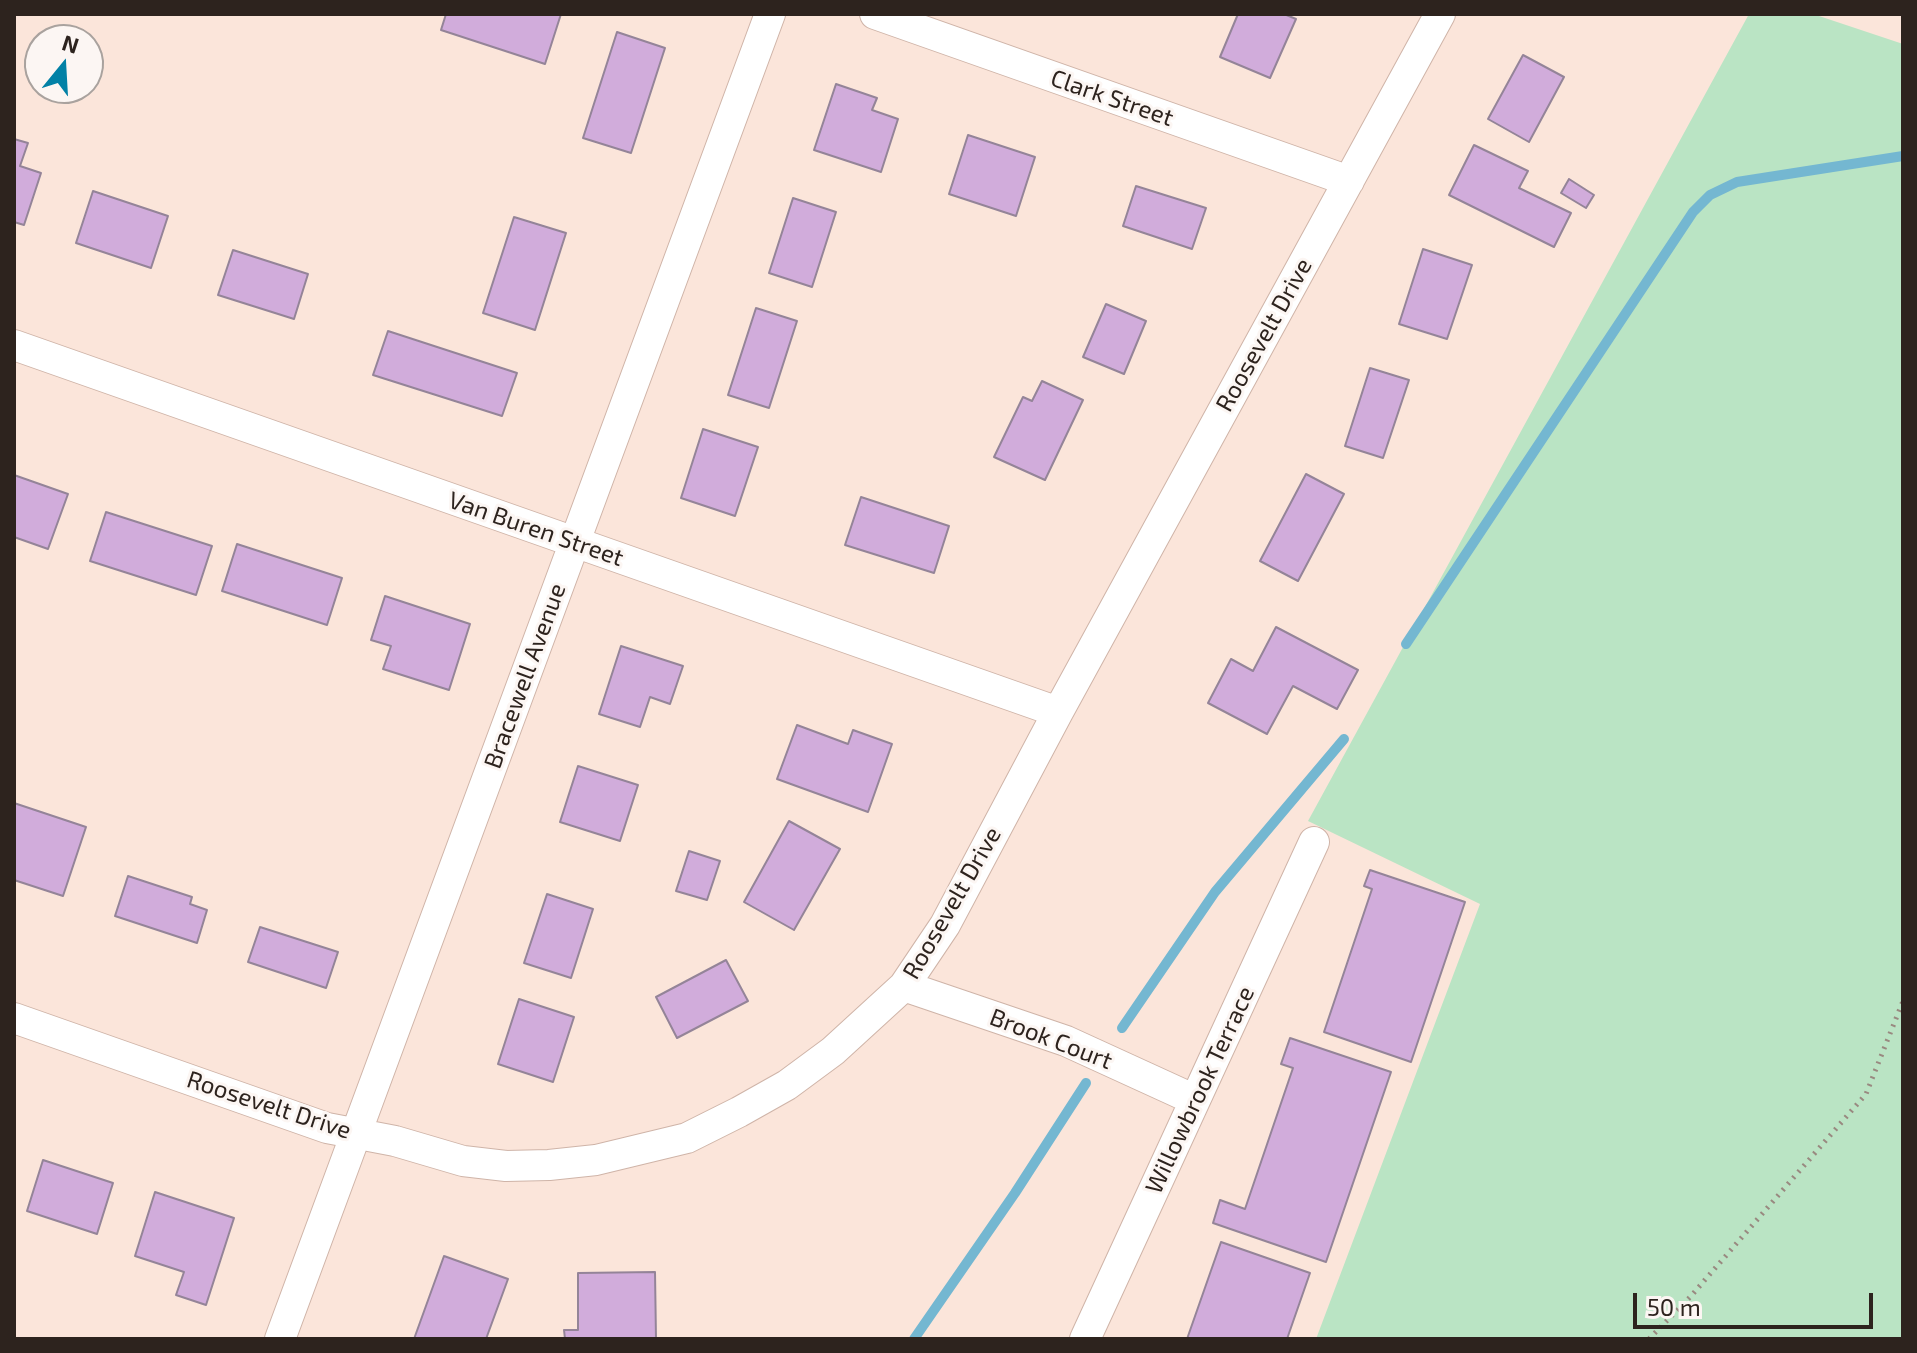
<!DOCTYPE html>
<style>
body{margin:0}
#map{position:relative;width:1917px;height:1353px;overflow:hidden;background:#fbe5da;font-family:"Exo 2",sans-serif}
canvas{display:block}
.frame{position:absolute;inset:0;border:16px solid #2d231e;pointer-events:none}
.north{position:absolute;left:24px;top:24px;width:80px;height:80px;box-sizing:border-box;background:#fcf6f3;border:2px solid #a9a29e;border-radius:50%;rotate:18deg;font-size:22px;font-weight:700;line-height:32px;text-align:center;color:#2d231e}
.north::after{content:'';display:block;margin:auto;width:28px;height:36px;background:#0281a6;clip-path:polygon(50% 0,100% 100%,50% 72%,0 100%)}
.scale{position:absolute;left:1633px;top:1293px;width:240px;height:36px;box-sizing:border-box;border:4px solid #2d231e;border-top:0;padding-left:10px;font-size:24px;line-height:28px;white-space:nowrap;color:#2d231e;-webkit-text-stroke:6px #fcf6f3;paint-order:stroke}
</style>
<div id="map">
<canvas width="1917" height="1353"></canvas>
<div class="frame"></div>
<div class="north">N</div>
<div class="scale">50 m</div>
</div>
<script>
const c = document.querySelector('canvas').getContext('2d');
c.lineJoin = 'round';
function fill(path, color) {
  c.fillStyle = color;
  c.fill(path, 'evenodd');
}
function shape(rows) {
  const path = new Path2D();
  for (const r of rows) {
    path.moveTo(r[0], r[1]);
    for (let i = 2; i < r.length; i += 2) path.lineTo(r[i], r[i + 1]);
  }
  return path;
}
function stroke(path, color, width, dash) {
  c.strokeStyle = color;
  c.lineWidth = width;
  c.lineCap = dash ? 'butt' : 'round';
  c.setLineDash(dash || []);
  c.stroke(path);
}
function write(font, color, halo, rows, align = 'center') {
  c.font = font + ' "Exo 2",sans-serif';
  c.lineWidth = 6;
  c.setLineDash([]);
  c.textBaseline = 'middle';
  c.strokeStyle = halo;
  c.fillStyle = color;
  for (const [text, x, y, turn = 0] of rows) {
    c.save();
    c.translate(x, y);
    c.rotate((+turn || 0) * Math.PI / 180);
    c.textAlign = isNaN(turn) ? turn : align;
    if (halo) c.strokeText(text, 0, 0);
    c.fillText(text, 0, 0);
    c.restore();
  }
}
const green = shape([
 [1749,14,1813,14,1903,44,1903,1339,1316,1339,1480,904,1308,821]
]);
const stream = shape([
 [1406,644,1693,212,1710,195,1737,182,1903,156],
 [1122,1028,1215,892,1344,739],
 [914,1339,1015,1193,1086,1083]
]);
const building = shape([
 [446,14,561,14,545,64,441,30,446,14],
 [1238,14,1284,14,1296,19,1270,78,1220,57,1238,14],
 [617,32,665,48,631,153,583,138,617,32],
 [1523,55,1564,77,1529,142,1488,119,1523,55],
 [836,84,877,98,872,110,898,119,881,172,814,150,836,84],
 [968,135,1035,157,1016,216,949,194,968,135],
 [14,139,28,143,20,166,41,173,24,225,14,222,14,139],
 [1474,145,1528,171,1519,188,1571,213,1554,247,1449,195,1474,145],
 [1569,179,1594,195,1586,208,1561,193,1569,179],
 [1136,186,1206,208,1192,249,1123,226,1136,186],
 [93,191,168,216,151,268,76,243,93,191],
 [793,198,836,212,812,287,769,273,793,198],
 [514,217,566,233,535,330,483,313,514,217],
 [1423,249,1472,265,1447,339,1399,324,1423,249],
 [233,250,308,274,294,319,218,295,233,250],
 [1106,304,1146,321,1124,374,1083,357,1106,304],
 [756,308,797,321,769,408,728,395,756,308],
 [388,331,517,373,502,416,373,375,388,331],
 [1370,368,1409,380,1383,458,1345,446,1370,368],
 [1042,381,1083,400,1045,480,994,457,1023,397,1032,401,1042,381],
 [703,429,758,447,735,516,681,498,703,429],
 [1306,474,1344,494,1298,581,1260,561,1306,474],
 [14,475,68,494,48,549,14,537,14,475],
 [861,497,949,526,934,573,845,545,861,497],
 [106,512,212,546,196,595,90,561,106,512],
 [237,544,342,578,327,625,222,591,237,544],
 [385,596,470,624,449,690,383,669,391,646,371,640,385,596],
 [1276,627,1358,670,1337,709,1293,686,1267,734,1208,703,1231,659,1253,671,1276,627],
 [621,646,683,666,670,704,650,697,640,727,599,714,621,646],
 [797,725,848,744,853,730,892,744,868,812,777,779,797,725],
 [578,766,638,785,620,841,560,822,578,766],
 [14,803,86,827,63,896,14,880,14,803],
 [789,821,840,849,794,930,744,902,789,821],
 [689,851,720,861,707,900,676,891,689,851],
 [1370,870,1465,902,1411,1062,1324,1032,1372,889,1364,886,1370,870],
 [128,876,192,897,190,904,207,910,197,943,115,916,128,876],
 [547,894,593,909,571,978,524,963,547,894],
 [260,927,338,952,326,988,248,962,260,927],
 [726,960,748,1001,677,1038,656,997,726,960],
 [519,999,574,1017,553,1082,498,1064,519,999],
 [1290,1038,1391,1072,1326,1262,1213,1223,1220,1200,1245,1209,1293,1068,1281,1064,1290,1038],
 [43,1160,113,1183,97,1234,27,1211,43,1160],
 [155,1192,234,1218,206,1305,176,1295,184,1272,135,1256,155,1192],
 [1221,1242,1310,1273,1287,1339,1187,1339,1221,1242],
 [444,1256,508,1279,486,1339,414,1339,444,1256],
 [655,1272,656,1339,565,1339,564,1330,578,1330,578,1273,655,1272]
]);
const path = shape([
 [1649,1339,1691,1296,1866,1094,1903,1001]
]);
const minor = shape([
 [875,14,1349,181],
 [14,345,1058,712],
 [904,986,1066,1041,1195,1100],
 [14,1018,327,1128,395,1141,463,1161,506,1166,549,1165,596,1160,687,1138,739,1112,787,1085,833,1051,904,986,945,925,1058,712,1440,14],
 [280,1339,770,14],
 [1085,1339,1314,842]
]);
const streetNames = [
 ["Clark Street",1112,98,19],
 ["Roosevelt Drive",1264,335,-61],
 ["Van Buren Street",536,529,19],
 ["Bracewell Avenue",525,676,-70],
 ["Roosevelt Drive",952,903,-60],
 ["Brook Court",1051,1039,21],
 ["Willowbrook Terrace",1200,1090,-65],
 ["Roosevelt Drive",269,1105,18]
];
fill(green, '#bae4c4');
stroke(stream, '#74b7d1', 10);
fill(building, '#d1acdb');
stroke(building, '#948498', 2);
stroke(minor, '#cfb4a8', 32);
stroke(path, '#998980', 5, [2, 6]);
stroke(minor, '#fff', 30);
write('24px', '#2d231e', '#fcf6f3', streetNames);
</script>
